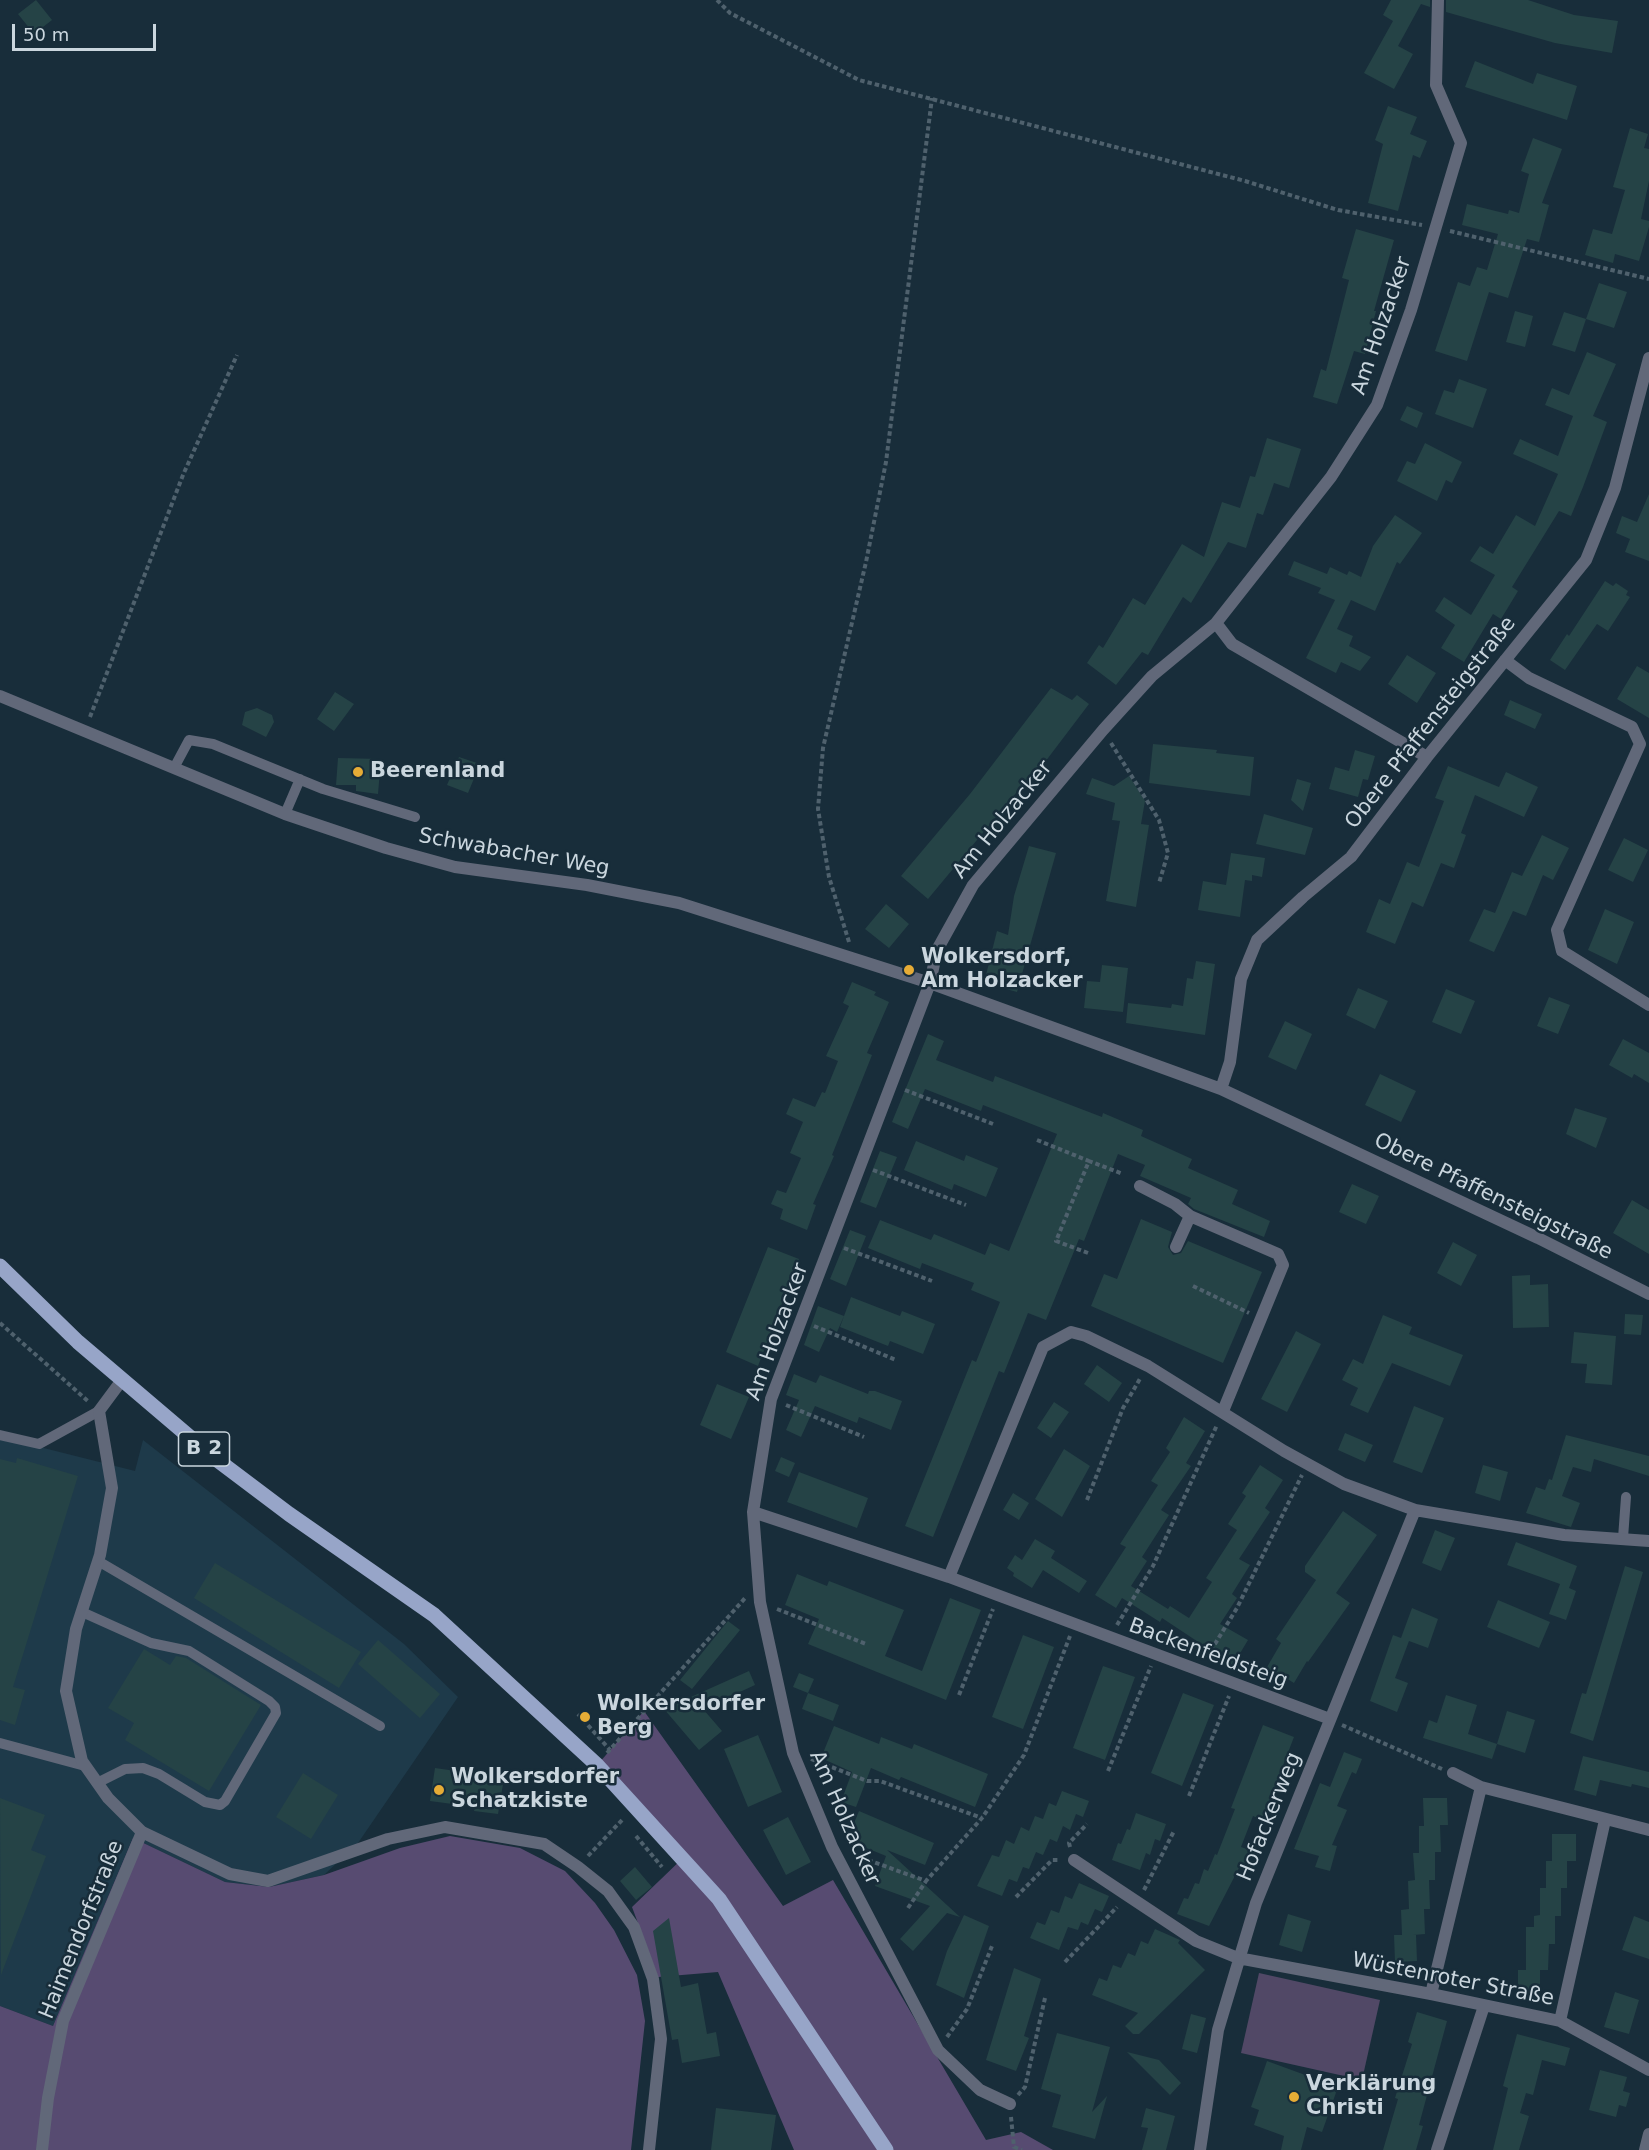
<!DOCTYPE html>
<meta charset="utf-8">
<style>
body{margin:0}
#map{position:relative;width:1649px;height:2150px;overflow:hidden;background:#182d3a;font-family:"DejaVu Sans",sans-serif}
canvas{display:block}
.scale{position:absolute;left:12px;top:24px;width:144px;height:27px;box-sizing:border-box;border:3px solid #cad6de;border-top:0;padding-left:8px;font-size:18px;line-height:21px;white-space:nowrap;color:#cad6de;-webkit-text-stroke:4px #182d3a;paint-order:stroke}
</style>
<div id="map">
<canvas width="1649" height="2150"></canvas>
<div class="scale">50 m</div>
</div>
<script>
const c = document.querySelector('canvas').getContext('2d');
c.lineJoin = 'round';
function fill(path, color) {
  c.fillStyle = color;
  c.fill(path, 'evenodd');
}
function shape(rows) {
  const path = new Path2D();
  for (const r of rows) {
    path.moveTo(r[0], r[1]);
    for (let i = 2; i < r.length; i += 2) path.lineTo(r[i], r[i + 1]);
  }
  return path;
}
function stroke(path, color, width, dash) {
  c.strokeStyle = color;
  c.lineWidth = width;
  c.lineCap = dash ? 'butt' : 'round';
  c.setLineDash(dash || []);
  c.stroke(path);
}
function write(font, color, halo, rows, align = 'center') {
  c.font = font + ' "DejaVu Sans",sans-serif';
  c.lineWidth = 5;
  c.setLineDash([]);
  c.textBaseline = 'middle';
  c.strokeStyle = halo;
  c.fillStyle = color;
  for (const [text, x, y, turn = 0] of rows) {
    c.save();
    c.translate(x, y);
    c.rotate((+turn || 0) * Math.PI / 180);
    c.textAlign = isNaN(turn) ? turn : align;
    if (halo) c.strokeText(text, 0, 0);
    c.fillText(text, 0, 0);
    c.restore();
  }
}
const built = shape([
 [0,1437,135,1471,143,1440,404,1644,458,1697,358,1843,324,1875,269,1887,225,1882,133,1838,53,2026,0,2006]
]);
const green = shape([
 [1259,1973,1380,2000,1362,2080,1241,2053]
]);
const forest = shape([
 [644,1711,783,1906,833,1880,986,2140,1021,2132,1053,2150,794,2150,718,1972,658,1977,632,1907,687,1854,599,1763],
 [450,1836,520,1848,565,1871,595,1903,614,1930,637,1975,645,2021,631,2150,0,2150,0,2006,53,2026,133,1838,225,1882,269,1887,324,1875,400,1848]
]);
const building = shape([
 [36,0,52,20,34,34,18,14],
 [1391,0,1430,0,1430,7,1421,4,1398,46,1413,54,1394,89,1364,73,1393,21,1383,15],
 [1446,0,1528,0,1574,15,1618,21,1612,53,1555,43,1446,12],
 [1475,61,1533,84,1537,73,1577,86,1567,120,1465,87],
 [1388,106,1417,117,1410,134,1427,141,1420,158,1413,155,1398,211,1368,203,1383,144,1375,140],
 [1630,128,1648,134,1644,148,1649,149,1649,181,1641,219,1649,221,1649,227,1639,261,1615,254,1613,263,1585,255,1593,229,1612,234,1625,190,1613,187],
 [1533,138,1562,149,1542,203,1549,205,1539,242,1527,239,1508,298,1489,292,1467,361,1435,351,1458,282,1470,286,1477,267,1487,270,1498,234,1462,225,1467,204,1508,214,1509,210,1519,213,1529,174,1521,171],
 [1356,229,1394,240,1374,311,1376,311,1365,354,1354,351,1337,404,1313,397,1321,369,1326,371,1349,280,1342,278],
 [1599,283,1627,292,1614,328,1586,319],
 [1515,311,1533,316,1525,347,1506,342],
 [1564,312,1586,319,1575,352,1552,345],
 [1587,352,1616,364,1593,416,1607,422,1583,487,1571,516,1559,511,1512,587,1518,591,1501,619,1493,614,1464,662,1441,648,1455,625,1435,611,1444,597,1471,615,1495,575,1470,561,1480,546,1493,554,1516,515,1535,526,1558,474,1513,454,1520,439,1558,456,1573,416,1545,405,1552,388,1569,395],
 [1459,379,1487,389,1473,428,1435,414,1444,390,1454,393],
 [1407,406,1423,413,1417,428,1400,420],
 [1267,438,1301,449,1289,488,1274,483,1263,515,1257,513,1246,548,1228,542,1191,603,1183,597,1148,655,1142,652,1116,685,1087,663,1099,645,1103,648,1133,598,1145,605,1182,544,1204,557,1222,502,1240,508,1250,476,1255,477],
 [1425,443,1462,462,1452,483,1446,480,1437,501,1397,481,1407,461,1415,464],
 [1649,494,1649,561,1625,552,1630,539,1616,533,1622,516,1637,522],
 [1395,515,1422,533,1400,564,1397,562,1375,611,1351,600,1337,629,1353,636,1349,646,1371,657,1360,671,1341,662,1336,673,1306,658,1335,600,1318,593,1321,588,1288,575,1294,561,1327,574,1330,567,1347,575,1349,571,1361,577,1360,580,1373,546],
 [1605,581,1613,586,1616,583,1628,591,1626,595,1630,597,1608,631,1597,624,1565,670,1550,660,1567,634,1569,636],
 [1407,655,1436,673,1417,703,1388,684],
 [1637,666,1649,673,1649,718,1617,699],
 [1051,688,1072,700,1077,695,1089,704,1042,766,1040,764,928,899,901,876,970,794],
 [335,692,354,704,334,731,317,719],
 [1510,700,1542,714,1535,729,1504,715],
 [257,708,272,715,274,722,266,737,242,725,245,712],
 [1153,744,1217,750,1216,753,1254,757,1250,796,1149,783],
 [1355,750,1375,756,1368,780,1363,779,1358,797,1329,789,1335,767,1349,771],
 [459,757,480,764,468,793,447,785],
 [338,758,381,759,378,794,356,791,356,785,336,785],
 [1448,766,1499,787,1506,772,1538,787,1524,817,1475,795,1461,833,1466,835,1454,868,1441,863,1423,907,1412,902,1395,944,1366,932,1379,899,1390,904,1407,862,1419,867,1444,801,1435,798],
 [1129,776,1145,801,1141,824,1149,825,1136,907,1106,901,1120,821,1112,820,1115,803,1086,794,1092,778,1114,786],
 [1297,779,1311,783,1303,811,1291,800],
 [1264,814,1313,828,1305,855,1256,844],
 [1542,835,1569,848,1553,880,1543,875,1526,916,1513,911,1494,952,1469,941,1484,909,1495,913,1512,872,1522,876],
 [1624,838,1648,850,1633,882,1608,870],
 [1029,846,1056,853,1017,992,984,983,997,931,1008,935,1014,896],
 [1231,853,1265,858,1262,877,1252,875,1252,881,1245,880,1240,917,1198,910,1203,881,1226,885],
 [886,904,909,924,889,948,865,929],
 [1605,909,1634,922,1617,964,1588,950],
 [1196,961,1215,964,1205,1035,1126,1023,1128,1003,1171,1008,1172,1004,1183,1006,1187,978,1193,979],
 [1102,965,1128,968,1123,1012,1084,1008,1087,981,1100,982],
 [852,982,876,992,874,995,889,1002,867,1053,872,1055,832,1155,834,1156,813,1204,816,1205,807,1230,780,1219,783,1209,771,1204,777,1190,786,1193,801,1158,790,1153,803,1122,786,1114,793,1098,815,1107,822,1092,825,1093,838,1061,826,1056,849,1006,843,1003],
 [1358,988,1388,1001,1375,1029,1346,1015],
 [1446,989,1475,1001,1461,1034,1432,1022],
 [1549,997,1570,1005,1558,1034,1537,1026],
 [1285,1021,1312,1034,1296,1070,1268,1057],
 [928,1034,944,1041,936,1060,993,1082,995,1076,1102,1117,1103,1113,1143,1130,1141,1136,1192,1159,1188,1168,1238,1190,1232,1204,1270,1221,1264,1237,1194,1209,1188,1204,1191,1198,1140,1176,1145,1165,1118,1154,1084,1241,1079,1239,1046,1320,1028,1313,1004,1373,999,1371,933,1537,905,1526,972,1360,976,1362,1000,1302,971,1290,974,1283,922,1263,920,1269,868,1248,880,1220,931,1240,934,1234,985,1255,990,1243,1009,1251,1057,1134,983,1105,981,1111,925,1089,908,1129,892,1122],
 [1623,1039,1649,1053,1649,1083,1634,1074,1632,1078,1609,1065],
 [1380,1074,1416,1091,1401,1122,1365,1105],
 [1575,1108,1607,1118,1596,1148,1566,1134],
 [916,1141,964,1161,966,1155,998,1168,986,1197,954,1184,952,1190,904,1170],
 [880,1151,897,1157,876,1208,860,1202],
 [1352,1184,1379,1196,1366,1224,1339,1212],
 [1632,1200,1649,1210,1649,1254,1613,1233],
 [1141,1219,1172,1232,1168,1247,1173,1255,1181,1253,1188,1241,1262,1272,1223,1363,1091,1306,1104,1274,1117,1279],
 [850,1230,866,1236,846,1286,830,1279],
 [1453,1242,1477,1255,1461,1286,1437,1273],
 [768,1247,799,1259,758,1366,726,1352],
 [1530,1275,1530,1285,1548,1284,1549,1327,1513,1328,1512,1276],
 [851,1297,900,1316,902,1311,935,1324,923,1354,890,1341,888,1346,840,1327],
 [818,1306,844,1316,837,1332,830,1328,819,1352,804,1345],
 [1625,1314,1643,1315,1641,1335,1624,1334],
 [1383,1315,1412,1327,1409,1334,1463,1355,1450,1386,1392,1363,1368,1413,1350,1405,1358,1388,1342,1380,1353,1359,1363,1364],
 [1296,1331,1321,1344,1287,1412,1261,1399],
 [1574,1332,1616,1336,1612,1385,1585,1383,1587,1364,1571,1363],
 [1097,1365,1122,1383,1109,1402,1084,1384],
 [794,1374,816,1383,820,1375,868,1394,869,1391,875,1391,902,1401,891,1430,859,1417,857,1423,815,1406,801,1437,786,1430,799,1400,786,1395],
 [717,1384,749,1397,731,1439,700,1425],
 [1054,1402,1069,1412,1051,1438,1037,1428],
 [1414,1406,1444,1418,1422,1473,1393,1462],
 [1184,1417,1205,1431,1186,1463,1191,1466,1161,1510,1169,1515,1142,1557,1147,1561,1131,1586,1168,1609,1170,1606,1189,1618,1212,1582,1206,1578,1237,1530,1228,1524,1246,1496,1242,1493,1260,1465,1283,1480,1265,1508,1270,1512,1239,1559,1250,1565,1232,1594,1237,1598,1220,1624,1248,1640,1233,1665,1162,1618,1160,1622,1122,1598,1116,1608,1095,1595,1126,1547,1120,1544,1158,1485,1151,1481,1170,1452,1166,1448],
 [1345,1433,1373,1445,1365,1462,1338,1450],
 [1566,1435,1649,1456,1649,1476,1594,1459,1591,1472,1573,1467,1562,1496,1580,1503,1571,1527,1526,1513,1536,1487,1545,1490,1549,1479,1552,1480],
 [1064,1449,1090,1466,1062,1517,1035,1499],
 [781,1457,795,1463,789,1477,775,1471],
 [17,1458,78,1476,13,1687,25,1690,15,1725,0,1720,0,1459,16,1463],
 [1483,1465,1508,1472,1500,1501,1475,1493],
 [799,1472,868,1498,857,1528,787,1502],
 [1013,1493,1029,1503,1019,1520,1003,1510],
 [1343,1511,1377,1535,1336,1593,1350,1603,1308,1662,1307,1661,1294,1683,1281,1675,1277,1682,1263,1674,1281,1643,1276,1639,1316,1580,1305,1572,1305,1566],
 [1435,1530,1455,1538,1441,1571,1422,1563],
 [1035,1539,1055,1551,1051,1558,1087,1581,1079,1593,1043,1570,1032,1588,1013,1576,1014,1573,1007,1568,1015,1555,1022,1560],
 [1516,1542,1577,1566,1569,1588,1576,1591,1566,1620,1549,1614,1560,1584,1507,1565],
 [215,1563,361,1652,339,1688,194,1598],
 [1625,1566,1643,1572,1593,1741,1570,1733,1582,1693,1586,1694],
 [797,1574,827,1586,829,1581,904,1610,885,1656,922,1671,950,1598,981,1610,946,1700,808,1644,819,1619,785,1605],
 [1498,1600,1550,1622,1539,1648,1487,1627],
 [1412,1608,1438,1619,1428,1648,1409,1641,1395,1678,1408,1683,1397,1712,1370,1701,1393,1635,1401,1638],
 [728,1621,740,1630,692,1689,680,1680],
 [1023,1635,1054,1647,1023,1729,992,1717],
 [378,1640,440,1694,420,1718,358,1664],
 [144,1649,170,1665,176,1656,186,1658,261,1705,209,1791,125,1740,134,1723,108,1708],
 [1103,1666,1135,1677,1105,1760,1073,1748],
 [749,1671,755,1685,703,1709,722,1731,699,1750,664,1709],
 [799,1673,814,1679,808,1693,793,1687],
 [808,1693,839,1705,833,1721,802,1709],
 [1183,1693,1214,1705,1182,1786,1151,1773],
 [1446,1695,1477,1705,1468,1734,1497,1744,1492,1759,1423,1738,1429,1720,1437,1723],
 [1507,1711,1535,1720,1525,1753,1497,1744],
 [1263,1725,1294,1737,1262,1820,1253,1816,1241,1847,1250,1850,1244,1865,1241,1864,1209,1926,1177,1914,1184,1898,1188,1899,1195,1883,1199,1884,1204,1869,1208,1871,1215,1854,1217,1855,1235,1809,1231,1808],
 [834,1726,879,1744,881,1737,912,1749,914,1744,988,1774,975,1807,901,1777,899,1780,871,1768,856,1807,841,1802,852,1772,821,1758],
 [758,1735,782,1792,748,1807,724,1749],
 [1344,1752,1362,1759,1356,1774,1352,1772,1337,1806,1347,1810,1332,1845,1337,1846,1330,1871,1315,1867,1319,1856,1294,1849,1320,1783,1330,1787],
 [1583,1756,1649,1772,1649,1788,1632,1784,1631,1787,1600,1780,1596,1796,1574,1790],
 [435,1768,504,1778,498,1814,474,1811,475,1807,430,1801],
 [303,1773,338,1795,311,1839,276,1817],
 [1062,1791,1089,1801,1083,1817,1076,1814,1070,1830,1063,1826,1057,1842,1050,1839,1043,1855,1036,1852,1029,1869,1023,1867,1017,1882,1009,1879,1002,1896,977,1886,992,1855,999,1857,1006,1840,1014,1844,1021,1827,1029,1831,1035,1816,1043,1819,1049,1803,1056,1806],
 [0,1798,45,1815,31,1850,46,1856,1,1975],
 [1423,1798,1447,1798,1448,1825,1440,1825,1441,1852,1435,1852,1435,1880,1429,1880,1430,1909,1424,1909,1425,1934,1413,1935,1416,1935,1417,1961,1395,1962,1394,1935,1402,1935,1401,1910,1409,1909,1408,1881,1415,1880,1413,1853,1419,1853,1419,1826,1424,1826],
 [859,1811,934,1843,925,1865,887,1850,960,1917,947,1913,913,1951,900,1939,930,1906,875,1886,886,1856,847,1840],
 [1136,1813,1166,1824,1160,1841,1155,1839,1150,1855,1146,1853,1140,1870,1112,1860,1118,1843,1121,1844,1127,1829,1130,1830],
 [788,1817,811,1862,786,1875,763,1830],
 [1552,1834,1576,1834,1576,1861,1567,1861,1567,1888,1561,1888,1561,1916,1555,1916,1555,1944,1549,1944,1548,1970,1540,1970,1540,1997,1518,1997,1518,1970,1526,1970,1526,1927,1534,1927,1534,1916,1540,1915,1540,1888,1546,1888,1546,1861,1552,1861],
 [635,1867,652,1887,636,1900,620,1881],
 [1079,1883,1109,1896,1102,1912,1095,1909,1088,1925,1081,1922,1078,1930,1068,1927,1059,1950,1030,1938,1037,1922,1045,1925,1051,1910,1059,1913,1065,1896,1072,1899],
 [1288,1914,1311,1921,1302,1952,1279,1945],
 [964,1915,989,1926,964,1998,936,1985,947,1951],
 [1634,1916,1649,1922,1649,1959,1622,1950],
 [669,1918,681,1987,698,1983,707,2034,716,2032,720,2056,682,2063,678,2039,672,2040,653,1931],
 [1155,1929,1180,1940,1178,1943,1205,1970,1139,2034,1133,2034,1125,2026,1138,2013,1092,1995,1099,1978,1107,1981,1113,1965,1121,1968,1128,1953,1135,1956,1141,1941,1148,1944],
 [1014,1968,1041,1979,1024,2036,1029,2038,1016,2071,986,2060],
 [1615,1992,1639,2000,1629,2034,1604,2027],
 [1417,2012,1447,2021,1419,2125,1423,2126,1416,2150,1383,2150,1398,2099,1395,2098,1412,2044,1408,2042],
 [1191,2014,1206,2018,1197,2053,1182,2049],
 [1057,2033,1110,2047,1092,2112,1107,2096,1095,2139,1052,2127,1061,2095,1041,2089],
 [1517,2034,1570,2048,1565,2066,1542,2060,1533,2095,1526,2093,1520,2113,1529,2116,1519,2150,1493,2150,1508,2088,1503,2086],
 [1127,2052,1159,2060,1181,2083,1170,2095],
 [1267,2061,1338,2087,1322,2132,1307,2127,1301,2150,1281,2150,1284,2136,1254,2125,1259,2110,1251,2107],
 [1600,2070,1627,2077,1623,2091,1630,2093,1626,2107,1619,2105,1616,2117,1589,2110],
 [716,2108,776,2115,771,2150,711,2150],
 [1146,2108,1175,2116,1166,2150,1142,2150,1148,2128,1141,2127]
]);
const path = shape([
 [717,0,730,13,859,80,1245,181,1338,210,1422,225],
 [1450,231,1649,279],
 [90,717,183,475,237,355],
 [1111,743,1159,820,1168,853,1159,883],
 [849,942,829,877,818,809,823,748,866,562,886,462,932,98],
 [905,1090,993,1124],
 [1037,1140,1089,1161],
 [873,1170,966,1205],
 [844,1248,932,1281],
 [1088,1253,1056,1241,1089,1161,1123,1174],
 [1193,1286,1249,1313],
 [0,1323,89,1402],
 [814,1326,896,1360],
 [786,1405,864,1437],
 [1087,1500,1123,1408,1141,1377],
 [777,1609,866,1644],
 [1117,1625,1153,1566,1217,1425],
 [1207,1657,1237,1608,1302,1475],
 [959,1695,993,1609],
 [578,1714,610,1750],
 [1342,1725,1442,1769],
 [607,1753,746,1597],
 [811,1759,867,1781,880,1781,982,1818],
 [1108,1771,1151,1666],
 [1189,1796,1229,1696],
 [636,1836,662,1867],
 [1070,1847,1069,1843,1087,1824],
 [854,1855,926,1881,982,1818,1024,1755,1070,1636],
 [588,1856,622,1820],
 [1144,1890,1174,1831],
 [1016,1897,1052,1860,1059,1860],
 [908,1908,926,1881],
 [1065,1962,1117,1907],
 [947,2037,967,2009,992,1946],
 [1018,2095,1025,2087,1045,1998],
 [1011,2117,1014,2147,1022,2150]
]);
const lane = shape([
 [174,768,189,740,213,744,323,789,415,817],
 [285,814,300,779],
 [0,1435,39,1444,99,1411],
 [1623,1538,1626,1497],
 [98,1561,380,1726],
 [82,1612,151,1643,189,1651,269,1701,275,1707,276,1713,225,1801,220,1805,205,1802,159,1774,143,1768,125,1769,97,1783],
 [0,1743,85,1766]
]);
const street = shape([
 [1216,623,1232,644,1427,757],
 [1505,660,1529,678,1632,727,1640,744,1557,930,1562,951,1649,1005],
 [0,696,285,814,386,848,455,867,587,885,679,903,930,983,1221,1089,1538,1238,1649,1294],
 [1221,1089,1230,1062,1241,979,1257,940,1303,897,1351,857,1427,757,1586,560,1615,488,1649,358],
 [1140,1186,1175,1204,1190,1216,1278,1254,1283,1265,1223,1411],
 [1176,1247,1190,1216],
 [122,1380,99,1411,112,1488,100,1555,76,1629,66,1691,82,1761,108,1798,142,1832,230,1874,268,1881,388,1839,445,1827,544,1844,578,1867,608,1891,634,1927,653,1979,661,2039,649,2150],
 [753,1512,949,1577,1330,1719],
 [949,1577,1043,1347,1071,1332,1086,1336,1148,1366,1284,1451,1344,1484,1415,1510,1564,1535,1649,1541],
 [1453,1773,1481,1787,1649,1830],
 [1074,1860,1196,1941,1238,1958,1431,1994,1560,2021,1649,2070],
 [1431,1994,1481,1787],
 [1560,2021,1605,1820],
 [1010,2104,980,2090,938,2050,832,1847,793,1753,760,1602,753,1512,771,1399,930,983,937,950,973,885,1103,730,1152,676,1216,623,1331,477,1377,405,1411,310,1461,143,1436,85,1438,0],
 [42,2150,48,2098,63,2021,142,1832],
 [1200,2150,1218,2030,1256,1903,1415,1510],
 [1437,2150,1484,2006],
 [1645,2150,1649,2134]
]);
const primary = shape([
 [0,1266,78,1342,212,1456,289,1514,434,1615,597,1765,719,1899,886,2150]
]);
const markers = [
 [358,772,6,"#e6ac36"],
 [909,970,6,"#e6ac36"],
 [585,1717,6,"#e6ac36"],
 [439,1790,6,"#e6ac36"],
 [1294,2097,6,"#e6ac36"]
];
const shields = [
 [204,1449,51]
];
const shieldNames = [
 ["B 2",204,1449]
];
const streetNames = [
 ["Am Holzacker",1382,326,-71],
 ["Obere Pfaffensteigstraße",1431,723,-52],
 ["Am Holzacker",1003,820,-51],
 ["Schwabacher Weg",514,853,10],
 ["Obere Pfaffensteigstraße",1493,1197,26],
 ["Am Holzacker",778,1332,-70],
 ["Backenfeldsteig",1208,1654,20],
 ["Hofackerweg",1270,1817,-68],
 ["Am Holzacker",844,1818,66],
 ["Haimendorfstraße",82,1930,-68],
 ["Wüstenroter Straße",1453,1980,11]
];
const poiNames = [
 ["Beerenland",370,772],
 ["Wolkersdorf,",921,958],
 ["Am Holzacker",921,982],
 ["Wolkersdorfer",597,1705],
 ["Berg",597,1729],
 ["Wolkersdorfer",451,1778],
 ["Schatzkiste",451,1802],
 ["Verklärung",1306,2085],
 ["Christi",1306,2109]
];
fill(built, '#1e3a4a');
fill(green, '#514866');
fill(forest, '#574b71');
fill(building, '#254346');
stroke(path, '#4f616d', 4, [4.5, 3]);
stroke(lane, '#616879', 10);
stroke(street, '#616879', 12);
stroke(primary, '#97a5c8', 15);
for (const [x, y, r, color] of markers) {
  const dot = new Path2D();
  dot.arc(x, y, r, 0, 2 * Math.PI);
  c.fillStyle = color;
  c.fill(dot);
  stroke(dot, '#182d3a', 2);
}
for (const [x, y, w] of shields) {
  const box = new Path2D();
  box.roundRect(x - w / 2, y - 17, w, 34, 4.5);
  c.fillStyle = '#182d3a';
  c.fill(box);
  stroke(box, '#cad6de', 1.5);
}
write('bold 20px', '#cad6de', null, shieldNames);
write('21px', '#cad6de', '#182d3a', streetNames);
write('bold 21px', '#cad6de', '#182d3a', poiNames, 'left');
</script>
